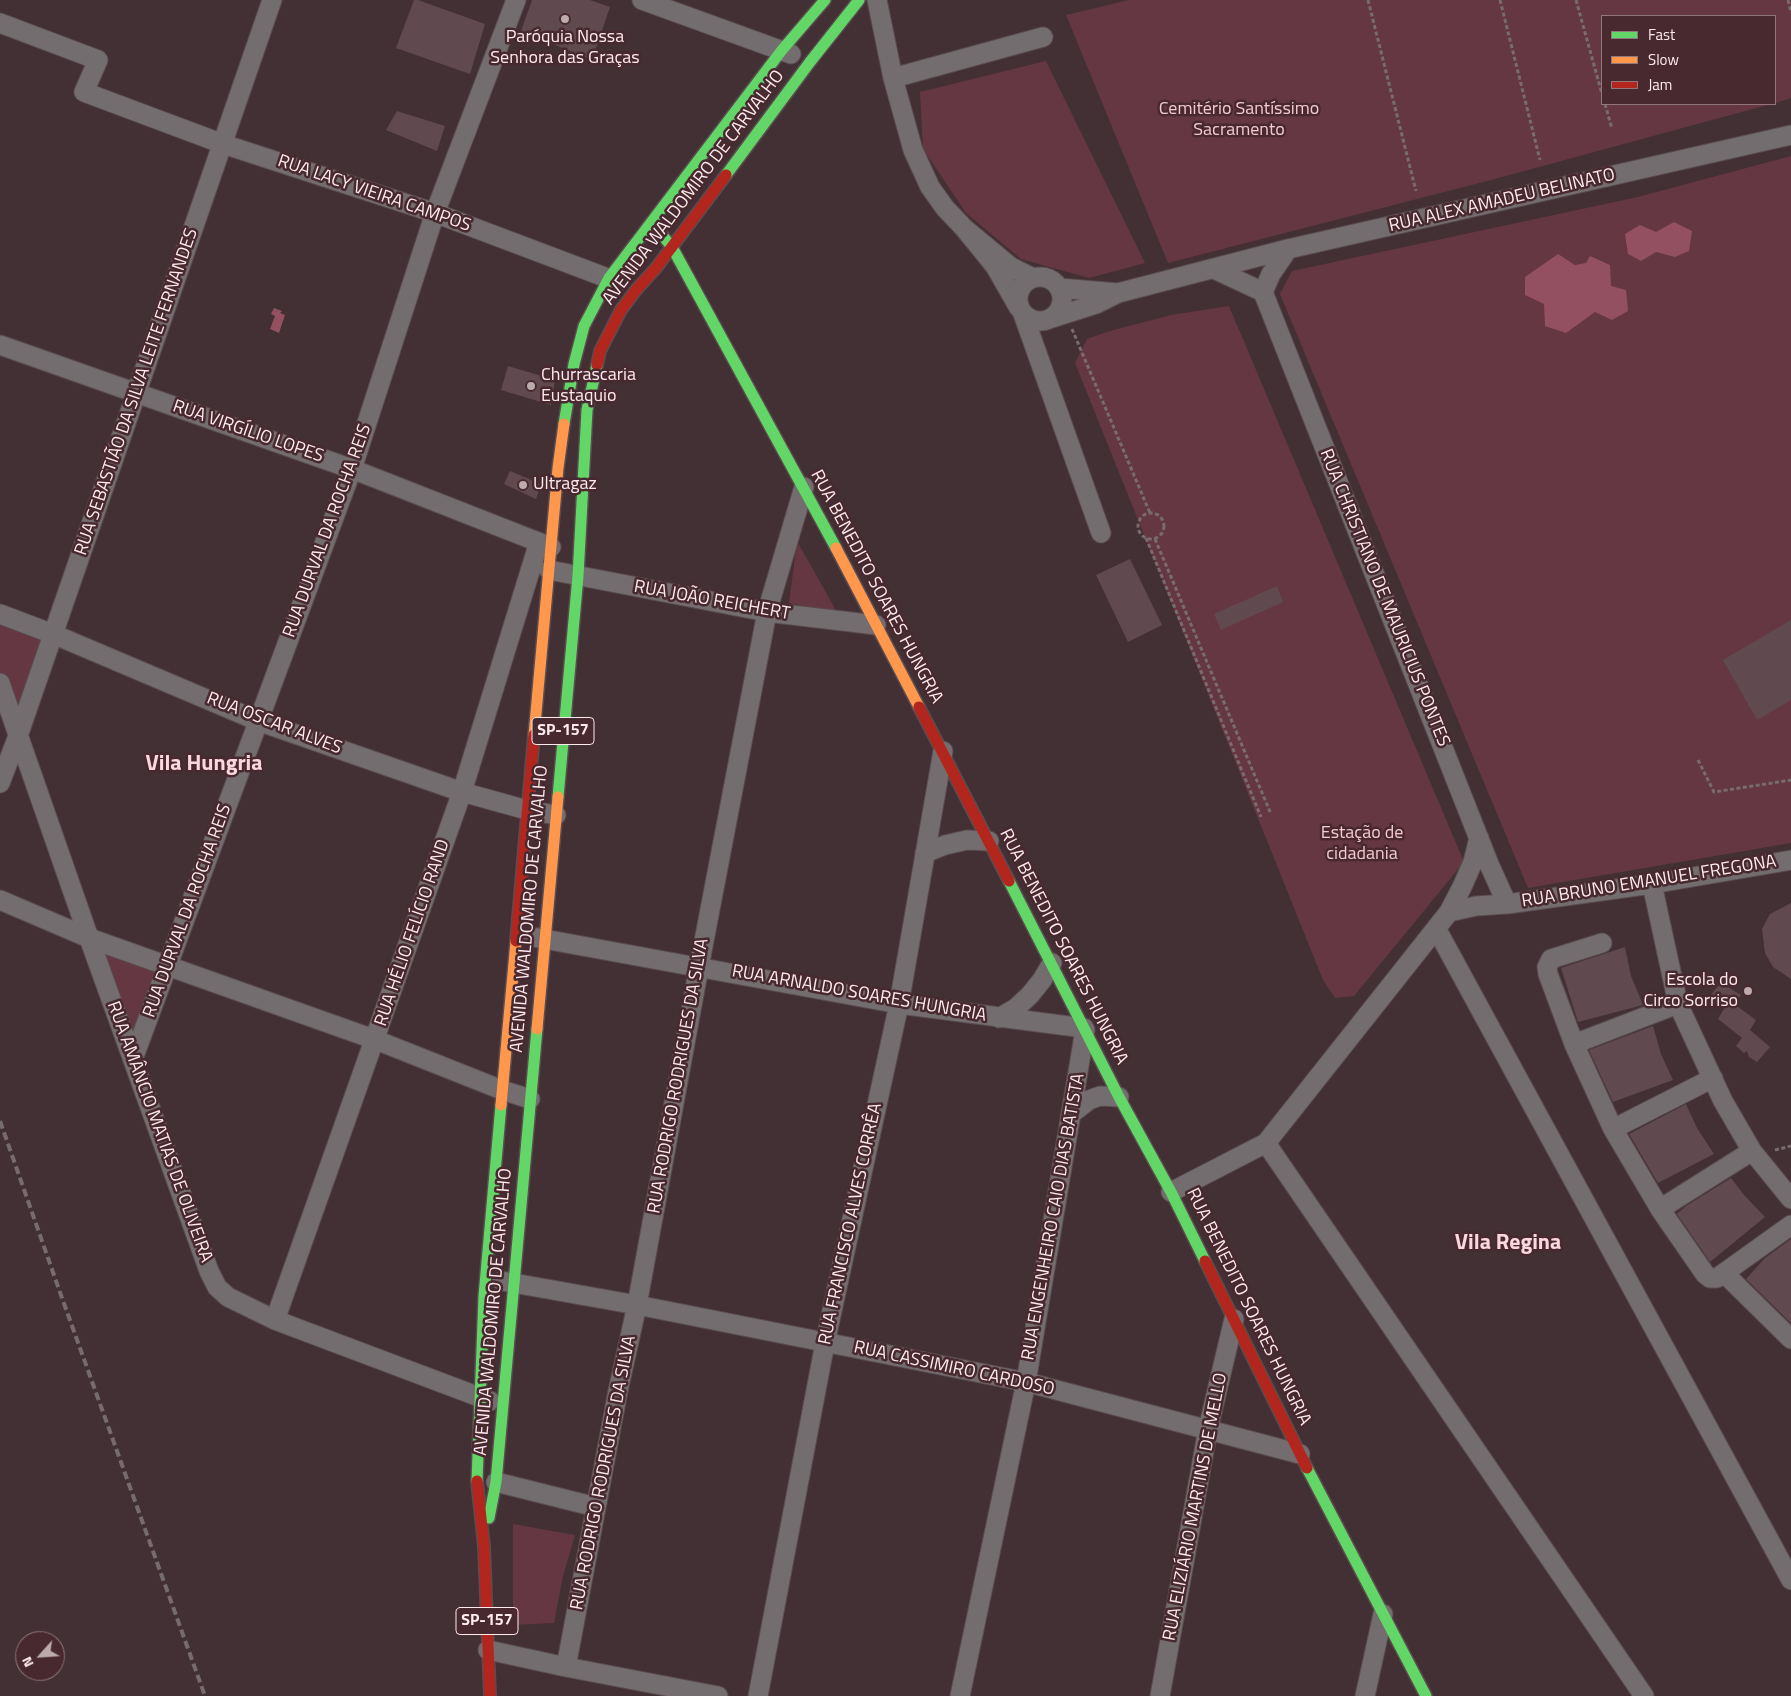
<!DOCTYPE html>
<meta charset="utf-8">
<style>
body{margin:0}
#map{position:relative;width:1791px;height:1696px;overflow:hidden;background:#423034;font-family:"Titillium Web",sans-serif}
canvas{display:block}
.legend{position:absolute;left:1601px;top:15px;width:175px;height:90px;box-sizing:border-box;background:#492930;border:1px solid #91777c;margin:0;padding:6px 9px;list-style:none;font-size:15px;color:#fdebee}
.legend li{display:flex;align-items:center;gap:10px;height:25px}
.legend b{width:25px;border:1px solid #91777c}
.north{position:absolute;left:15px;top:1631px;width:50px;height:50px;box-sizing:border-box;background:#492930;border:1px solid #91777c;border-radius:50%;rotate:244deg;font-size:14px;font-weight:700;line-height:20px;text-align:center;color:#fdebee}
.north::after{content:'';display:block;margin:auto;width:18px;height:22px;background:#bcaaad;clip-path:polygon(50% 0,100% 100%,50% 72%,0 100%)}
</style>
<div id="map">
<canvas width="1791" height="1696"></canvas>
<ul class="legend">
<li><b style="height:6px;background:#63d668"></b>Fast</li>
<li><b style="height:6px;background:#ff974d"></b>Slow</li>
<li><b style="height:6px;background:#b3261e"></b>Jam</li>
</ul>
<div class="north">N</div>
</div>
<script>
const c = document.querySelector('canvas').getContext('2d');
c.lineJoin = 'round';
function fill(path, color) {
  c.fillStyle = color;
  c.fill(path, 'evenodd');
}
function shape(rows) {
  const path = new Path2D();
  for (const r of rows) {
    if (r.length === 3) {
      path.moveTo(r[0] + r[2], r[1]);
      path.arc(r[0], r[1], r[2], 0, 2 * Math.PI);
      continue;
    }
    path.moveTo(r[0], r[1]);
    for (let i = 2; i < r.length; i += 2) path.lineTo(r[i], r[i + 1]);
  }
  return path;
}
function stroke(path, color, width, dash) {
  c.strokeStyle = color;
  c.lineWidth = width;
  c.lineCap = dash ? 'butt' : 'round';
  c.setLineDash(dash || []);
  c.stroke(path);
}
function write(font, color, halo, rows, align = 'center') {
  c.font = font + ' "Titillium Web",sans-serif';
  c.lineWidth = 5;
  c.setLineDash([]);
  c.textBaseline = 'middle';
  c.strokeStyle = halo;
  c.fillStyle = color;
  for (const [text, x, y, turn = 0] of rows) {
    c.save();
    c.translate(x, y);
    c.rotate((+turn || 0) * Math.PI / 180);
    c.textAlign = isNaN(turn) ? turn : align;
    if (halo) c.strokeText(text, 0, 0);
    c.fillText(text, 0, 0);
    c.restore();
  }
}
const green = shape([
 [1129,0,1791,0,1791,98,1775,103,1775,16,1602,16,1602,104,1771,104,1495,179,1168,263,1066,15],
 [1046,61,1145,263,1089,278,1021,259,966,213,923,149,920,92],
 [1791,156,1791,843,1528,888,1280,294,1292,271,1638,197],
 [1229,306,1464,862,1354,996,1335,998,1323,980,1075,363,1087,339,1110,331,1171,315],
 [797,541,838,614,789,603],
 [0,616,50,635,17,729,0,676],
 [94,944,164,968,134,1049],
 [513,1524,575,1535,563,1576,554,1623,513,1625]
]);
const water = shape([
 [1674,222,1692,231,1689,251,1675,257,1656,252,1641,261,1628,254,1625,234,1640,225,1656,232],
 [1558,254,1575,265,1586,263,1590,256,1610,265,1611,286,1626,290,1628,311,1612,320,1595,312,1566,333,1545,326,1544,304,1525,295,1525,277],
 [274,308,282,311,280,313,285,315,279,333,270,329,275,316,271,314]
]);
const building = shape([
 [414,0,418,0,485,24,470,74,396,48],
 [532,0,590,0,610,7,592,60,521,31],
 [397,111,445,126,437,151,386,130],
 [508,366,555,380,551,405,501,390],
 [510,471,541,484,536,499,504,484],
 [1130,559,1162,625,1128,642,1096,575],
 [1277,586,1283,602,1221,630,1214,614],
 [1791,620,1791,700,1757,720,1723,660],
 [1791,903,1791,979,1773,967,1765,953,1762,929,1770,914],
 [1625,947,1631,976,1643,1005,1578,1022,1561,968],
 [1721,983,1741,995,1734,1004,1756,1020,1750,1030,1770,1047,1757,1062,1749,1057,1747,1051,1744,1053,1736,1046,1742,1038,1718,1019,1724,1009,1708,998],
 [1653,1026,1661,1054,1673,1080,1613,1102,1589,1050],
 [1686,1104,1697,1128,1714,1154,1658,1183,1629,1134],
 [1731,1178,1744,1195,1765,1217,1710,1262,1677,1214,1686,1206],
 [1791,1239,1791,1323,1746,1279,1765,1258]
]);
const path = shape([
 [1368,0,1416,191],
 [1500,0,1540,160],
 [1576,0,1602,94],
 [1788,0,1791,12],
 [1605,104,1612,129],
 [1072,329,1150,513],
 [1151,526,13],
 [1146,538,1261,817],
 [1155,539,1271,814],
 [1698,760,1714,792,1791,780],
 [1775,1150,1791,1146]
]);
const street = shape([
 [642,0,791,54],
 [877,0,893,78,913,150,930,187,945,208,964,228],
 [0,23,98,60,84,92,223,144,435,213,618,282],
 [893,78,1043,37],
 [1214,269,1263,292,1489,864,1507,904],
 [1040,299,22],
 [1263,292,1271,274,1288,249],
 [1118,293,1288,249,1791,135],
 [1019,308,995,266,964,228,1011,267,1033,278],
 [1023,314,1101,533],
 [1049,319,1096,304,1118,293,1059,288],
 [0,345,352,469,551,547],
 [549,570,767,612,876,625],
 [0,614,53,634,258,721,462,792,527,810,556,815],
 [0,683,89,938,209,1271,217,1287,228,1297,275,1320,490,1401],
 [0,783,18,736,272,0],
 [925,853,945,845,967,840,989,841],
 [1652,884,1678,1004,1723,1101,1752,1151,1791,1199],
 [0,900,89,938,376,1040,502,1090,530,1099],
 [1449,912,1476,906,1507,904,1652,884,1791,860],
 [1436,928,1791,1580],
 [533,937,899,1004,1084,1028],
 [1602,943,1551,959,1547,967,1548,974,1574,1044,1613,1129,1660,1209,1705,1274,1710,1278,1717,1278,1791,1225],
 [999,1018,1016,1008,1030,995,1042,980,1052,963],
 [1574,1044,1678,1004],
 [133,1059,352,469,435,213,516,0],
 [1071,1114,1089,1100,1100,1096,1119,1097],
 [1613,1129,1713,1078],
 [1266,1143,1644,1696],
 [1171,1192,1266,1143,1449,912,1462,887,1473,862,1479,838],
 [1660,1209,1752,1151],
 [1724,1273,1791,1339],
 [502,1281,637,1305,1026,1382,1300,1454],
 [275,1320,462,792,539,542],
 [496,1482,596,1507],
 [488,1650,566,1667,718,1696],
 [566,1667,618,1391,637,1305,699,967,767,612,804,487],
 [758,1696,825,1343,899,1004,943,751],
 [960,1696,1026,1382,1085,1030],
 [1160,1696,1208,1429,1234,1319],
 [1365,1696,1383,1614]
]);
const fast = shape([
 [726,175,810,62,859,0],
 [652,223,672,247,836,548],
 [564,424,574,364,584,326,609,278,782,50,825,0],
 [558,797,578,576,587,410,597,365],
 [1009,881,1119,1097,1171,1192,1205,1261],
 [1307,1468,1426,1696],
 [477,1481,484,1296,501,1105],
 [489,1518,496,1482,537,1029]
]);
const slow = shape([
 [836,548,919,707],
 [534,735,558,468,564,424],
 [537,1029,558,797],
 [501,1105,516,941]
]);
const jam = shape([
 [597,365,600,351,621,310,636,290,656,268,726,175],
 [919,707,1009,881],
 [516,941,534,735],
 [1205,1261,1307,1468],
 [477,1481,484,1546,490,1696]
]);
const rail = shape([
 [0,1121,62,1298,205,1696]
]);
const markers = [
 [565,19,5,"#bcaaad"],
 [531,386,5,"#bcaaad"],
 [523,485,5,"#bcaaad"],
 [1748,991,5,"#bcaaad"]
];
const shields = [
 [563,731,62],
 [487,1621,62]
];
const shieldNames = [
 ["SP-157",563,731],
 ["SP-157",487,1621]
];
const poiNames = [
 ["Paróquia Nossa",565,38,"center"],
 ["Senhora das Graças",565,59,"center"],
 ["Churrascaria",541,376],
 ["Eustaquio",541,397],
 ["Ultragaz",533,485],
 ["Escola do",1738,981,"right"],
 ["Circo Sorriso",1738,1002,"right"]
];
const parkNames = [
 ["Cemitério Santíssimo",1239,110],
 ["Sacramento",1239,131],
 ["Estação de",1362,834],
 ["cidadania",1362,855]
];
const streetNames = [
 ["AVENIDA WALDOMIRO DE CARVALHO",694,188,-53],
 ["RUA LACY VIEIRA CAMPOS",374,194,19],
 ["RUA ALEX AMADEU BELINATO",1502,201,-13],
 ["RUA SEBASTIÃO DA SILVA LEITE FERNANDES",137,392,-71],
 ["RUA VIRGÍLIO LOPES",248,432,19],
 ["RUA DURVAL DA ROCHA REIS",328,531,-70],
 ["RUA BENEDITO SOARES HUNGRIA",876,587,62],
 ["RUA CHRISTIANO DE MAURICIUS PONTES",1384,598,68],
 ["RUA JOÃO REICHERT",712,601,10],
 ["RUA OSCAR ALVES",274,724,21],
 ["RUA BRUNO EMANUEL FREGONA",1649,882,-9],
 ["AVENIDA WALDOMIRO DE CARVALHO",530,909,-85],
 ["RUA DURVAL DA ROCHA REIS",188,911,-70],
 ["RUA HÉLIO FELÍCIO RAND",413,933,-71],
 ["RUA BENEDITO SOARES HUNGRIA",1063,947,63],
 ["RUA ARNALDO SOARES HUNGRIA",859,994,10],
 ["RUA RODRIGO RODRIGUES DA SILVA",679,1076,-80],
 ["RUA AMÂNCIO MATIAS DE OLIVEIRA",159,1132,70],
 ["RUA ENGENHEIRO CAIO DIAS BATISTA",1054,1217,-80],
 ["RUA FRANCISCO ALVES CORRÊA",851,1224,-78],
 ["RUA BENEDITO SOARES HUNGRIA",1248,1307,64],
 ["AVENIDA WALDOMIRO DE CARVALHO",494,1312,-85],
 ["RUA CASSIMIRO CARDOSO",954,1369,12],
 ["RUA RODRIGO RODRIGUES DA SILVA",604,1473,-79],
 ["RUA ELIZIÁRIO MARTINS DE MELLO",1196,1507,-79]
];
const districtNames = [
 ["Vila Hungria",204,765],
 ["Vila Regina",1508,1244]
];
fill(green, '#653742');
fill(water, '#935061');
fill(building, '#604a50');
stroke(street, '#5a4c4f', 21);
stroke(fast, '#5a4c4f', 14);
stroke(slow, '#5a4c4f', 14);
stroke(jam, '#5a4c4f', 14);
stroke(path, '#786c70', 3, [4, 2.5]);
stroke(street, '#746d6f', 19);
stroke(fast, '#63d668', 11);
stroke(slow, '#ff974d', 11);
stroke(jam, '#b3261e', 11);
stroke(rail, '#766c6e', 4, [8, 4]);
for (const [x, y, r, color] of markers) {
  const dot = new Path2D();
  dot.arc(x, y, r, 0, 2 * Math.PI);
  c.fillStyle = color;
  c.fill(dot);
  stroke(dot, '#492930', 2);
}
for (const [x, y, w] of shields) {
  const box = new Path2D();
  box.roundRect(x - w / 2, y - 13.5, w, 27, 4);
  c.fillStyle = '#492930';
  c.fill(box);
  stroke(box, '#fdebee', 1);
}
write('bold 16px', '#fdebee', null, shieldNames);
write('18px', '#fdebee', '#492930', poiNames, 'left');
write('18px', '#f5c9d2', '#492930', parkNames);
write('18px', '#fdebee', '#492930', streetNames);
write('bold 22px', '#fbd8df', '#492930', districtNames);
</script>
